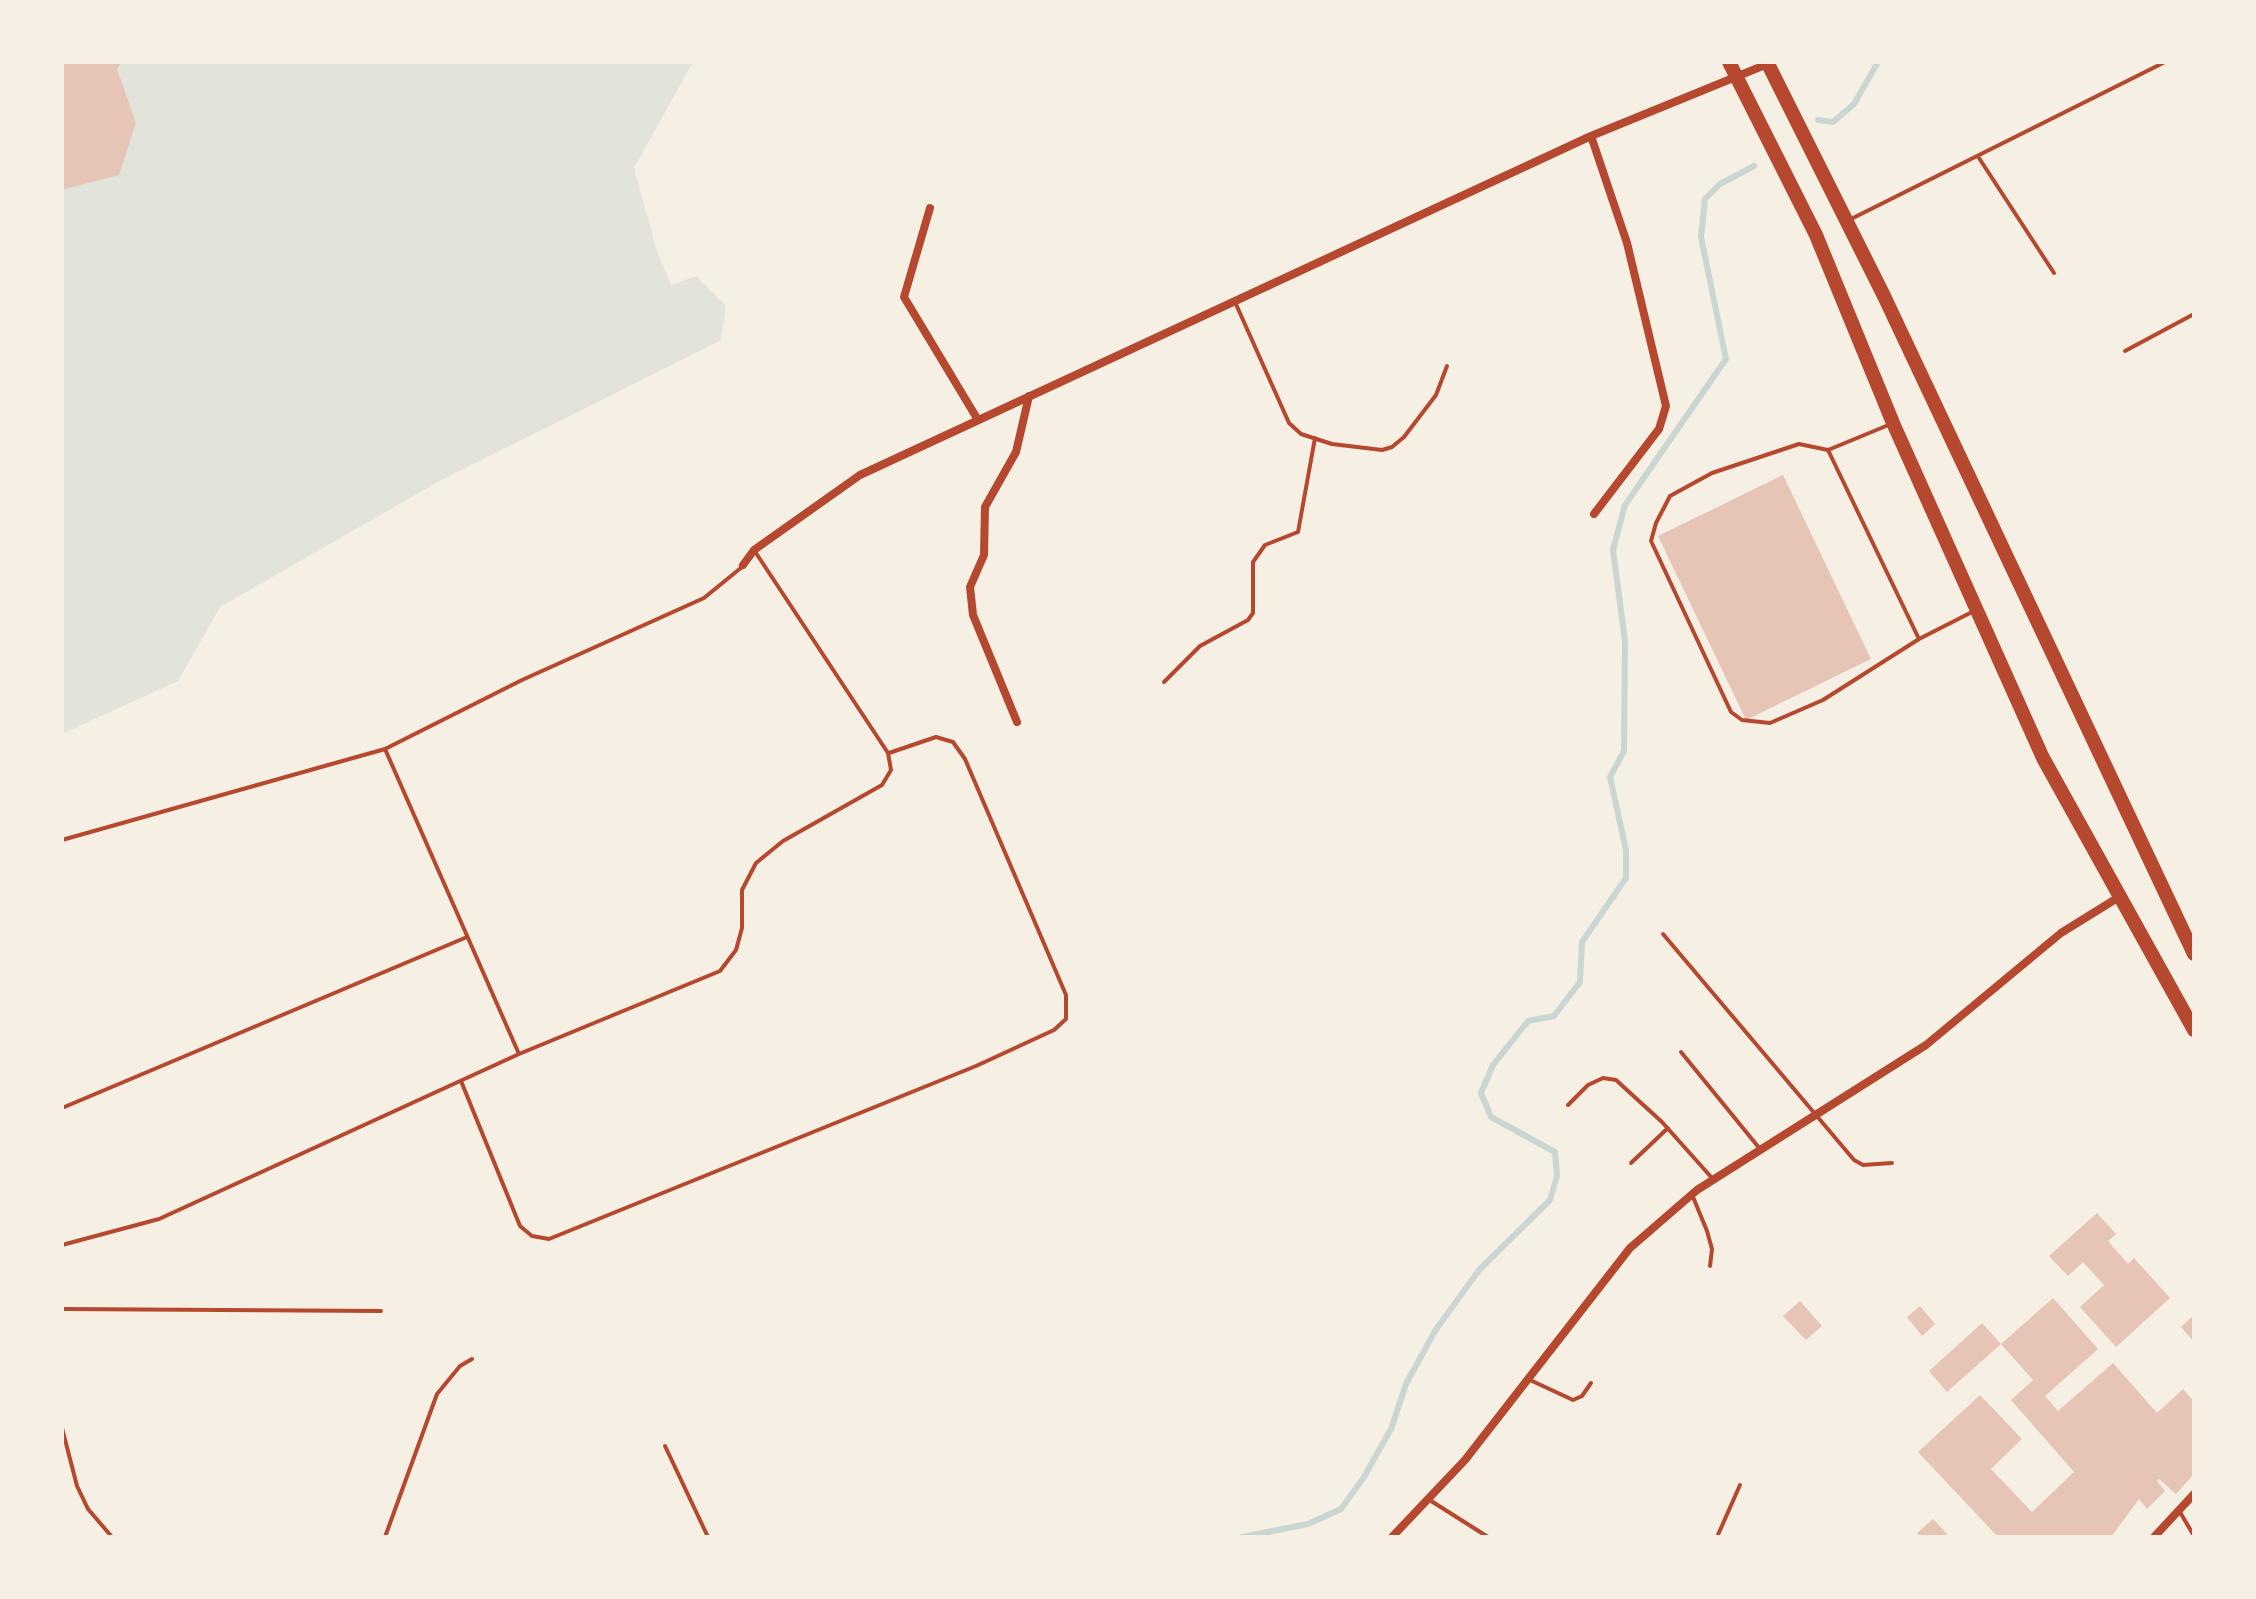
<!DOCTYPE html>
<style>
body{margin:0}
#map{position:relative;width:2256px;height:1599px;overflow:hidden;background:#f6efe4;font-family:Montserrat,sans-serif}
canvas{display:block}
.frame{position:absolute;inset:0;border:64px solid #f6efe4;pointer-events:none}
</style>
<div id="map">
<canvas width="2256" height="1599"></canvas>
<div class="frame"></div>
</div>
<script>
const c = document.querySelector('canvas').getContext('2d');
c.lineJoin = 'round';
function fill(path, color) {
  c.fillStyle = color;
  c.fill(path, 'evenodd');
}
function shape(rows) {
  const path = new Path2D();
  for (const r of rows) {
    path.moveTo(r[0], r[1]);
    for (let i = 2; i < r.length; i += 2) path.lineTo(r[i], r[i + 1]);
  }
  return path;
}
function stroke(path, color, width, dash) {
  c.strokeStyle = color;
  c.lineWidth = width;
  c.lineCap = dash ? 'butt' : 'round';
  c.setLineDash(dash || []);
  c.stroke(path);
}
const green = shape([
 [62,62,693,62,634,168,657,251,671,285,696,276,726,306,721,340,438,482,220,607,178,681,62,734]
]);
const stream = shape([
 [1818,120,1833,122,1854,104,1878,62],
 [1242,1537,1308,1524,1341,1509,1364,1477,1391,1429,1406,1384,1435,1331,1479,1270,1550,1200,1557,1176,1555,1152,1491,1117,1481,1093,1493,1065,1528,1021,1554,1016,1580,982,1582,942,1626,878,1626,850,1610,777,1624,751,1625,641,1613,550,1625,505,1726,359,1701,237,1705,199,1720,184,1754,166]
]);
const building = shape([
 [62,62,122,62,117,69,136,123,119,175,62,190],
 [1783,475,1871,659,1746,720,1658,536],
 [2097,1213,2116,1234,2108,1241,2128,1264,2134,1258,2170,1298,2116,1347,2080,1307,2104,1285,2083,1262,2068,1276,2049,1256],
 [2053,1298,2098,1349,2045,1396,2058,1411,2113,1363,2157,1413,2183,1389,2194,1402,2194,1474,2176,1494,2159,1479,2157,1481,2165,1491,2147,1509,2139,1499,2111,1537,1998,1537,1918,1452,1980,1395,2022,1439,1991,1469,2032,1512,2074,1472,2011,1400,2033,1380,2001,1344],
 [1800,1301,1822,1326,1806,1340,1783,1316],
 [1920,1306,1935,1324,1922,1336,1907,1317],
 [2194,1315,2194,1342,2181,1327],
 [1982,1323,2001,1344,1947,1392,1929,1371],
 [1933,1519,1950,1537,1921,1537,1917,1533]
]);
const service = shape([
 [1979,158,2054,273],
 [1851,219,2165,62],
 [1235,302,1289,423,1301,434,1332,444,1382,450,1392,447,1404,437,1436,395,1447,366],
 [2125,351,2194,314],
 [1891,424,1828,450,1919,639,1974,611],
 [1828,450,1799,444,1712,473,1670,496,1656,523,1651,541,1731,712,1742,720,1770,723,1823,700,1919,639],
 [1164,682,1200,646,1248,620,1253,613,1253,562,1265,545,1298,532,1315,438],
 [385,749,519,1054],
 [62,840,385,749,522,680,704,598,742,567],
 [1663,934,1854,1160,1863,1165,1892,1163],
 [1681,1052,1760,1149],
 [461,1081,520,1226,532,1236,549,1239,976,1066,1054,1030,1066,1019,1066,995,965,759,953,742,936,737,889,753],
 [1568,1105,1588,1085,1603,1078,1616,1080,1662,1122,1712,1178],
 [62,1108,467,937],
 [1631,1163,1668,1128],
 [1693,1197,1707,1231,1712,1249,1710,1266],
 [62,1245,159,1219,519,1054,720,971,736,950,742,928,742,890,756,863,783,841,882,785,891,770,888,753,754,550],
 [62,1309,381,1311],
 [1530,1380,1573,1400,1582,1396,1591,1383],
 [62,1428,77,1486,88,1509,112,1537],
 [665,1446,708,1537],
 [1428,1499,1488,1537],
 [2180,1512,2194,1536],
 [385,1537,437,1394,460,1366,472,1359],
 [1717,1537,1740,1485]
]);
const minor = shape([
 [1591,136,1627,243,1666,406,1659,429,1594,514],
 [930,208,904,297,978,420],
 [743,565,754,550,860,475,1591,136,1770,63],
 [1017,722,973,615,970,587,984,555,985,507,1016,452,1029,396],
 [1392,1537,1465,1460,1630,1248,1697,1190,1926,1045,2061,933,2119,897],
 [2154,1537,2194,1494]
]);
const primary = shape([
 [1729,62,1816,235,1893,423,2043,758,2194,1030],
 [1767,62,1884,296,2194,954]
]);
fill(green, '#e2e4dc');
stroke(stream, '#c9d6d2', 6);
fill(building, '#e6c5b7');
stroke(service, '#b5482f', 4);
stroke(minor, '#b5482f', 8);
stroke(primary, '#b5482f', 14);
</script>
